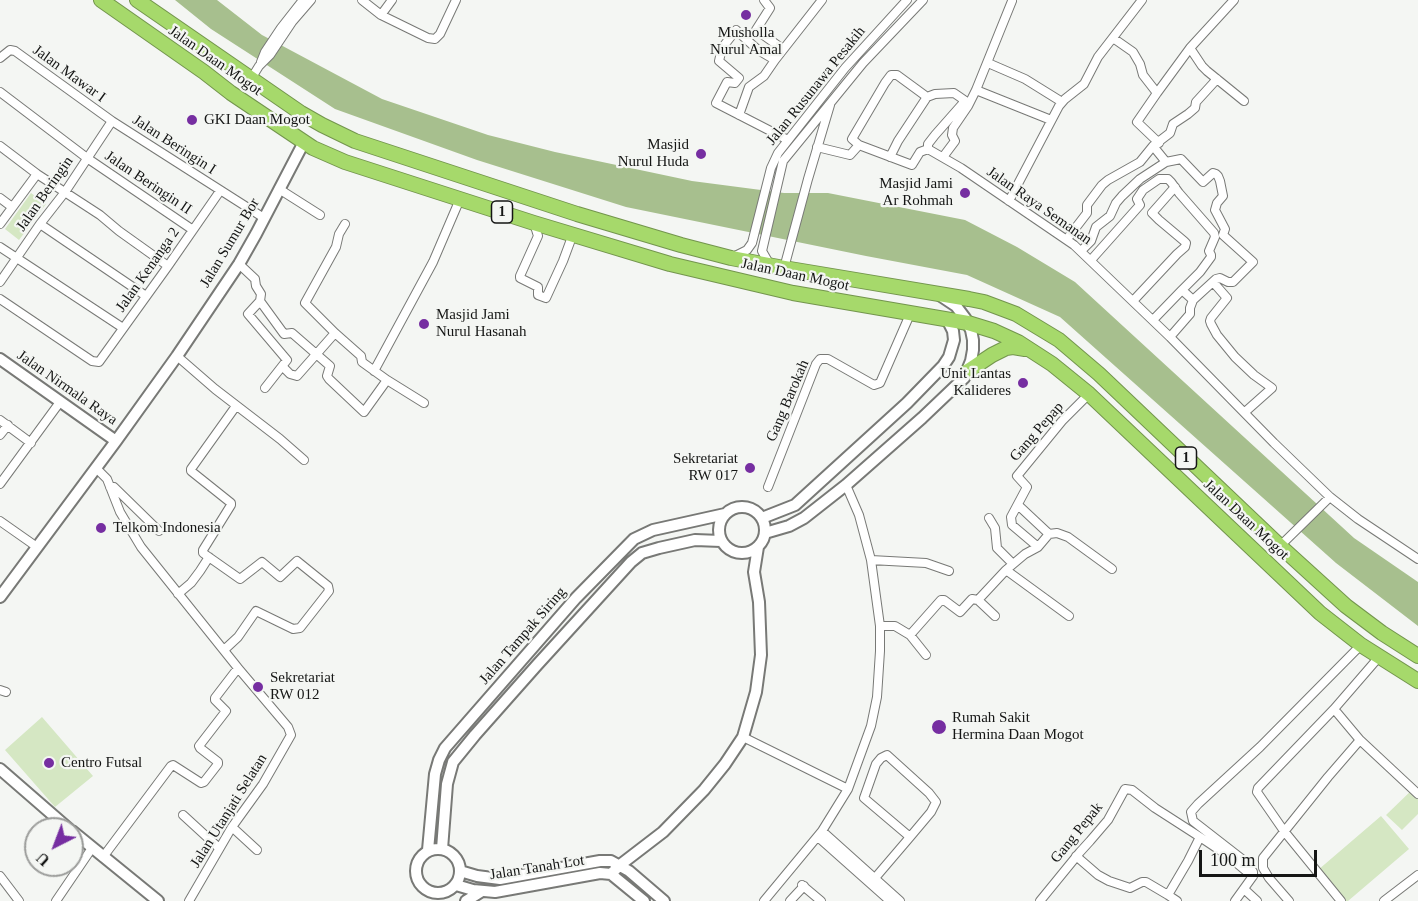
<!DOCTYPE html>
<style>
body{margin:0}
#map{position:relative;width:1418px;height:901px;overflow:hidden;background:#f4f6f3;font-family:Georgia,serif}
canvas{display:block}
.north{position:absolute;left:24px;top:817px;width:60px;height:60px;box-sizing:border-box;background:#f4f6f3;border:2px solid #9b9c9a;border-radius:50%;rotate:222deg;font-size:16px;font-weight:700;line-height:24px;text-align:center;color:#151615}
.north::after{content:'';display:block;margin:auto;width:21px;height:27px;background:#762ea1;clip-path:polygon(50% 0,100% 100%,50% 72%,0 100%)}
.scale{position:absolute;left:1199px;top:850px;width:118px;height:27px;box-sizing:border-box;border:3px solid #151615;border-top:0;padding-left:8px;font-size:18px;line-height:21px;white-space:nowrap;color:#151615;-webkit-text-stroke:4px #f4f6f3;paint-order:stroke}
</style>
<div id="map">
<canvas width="1418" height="901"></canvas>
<div class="north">U</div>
<div class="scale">100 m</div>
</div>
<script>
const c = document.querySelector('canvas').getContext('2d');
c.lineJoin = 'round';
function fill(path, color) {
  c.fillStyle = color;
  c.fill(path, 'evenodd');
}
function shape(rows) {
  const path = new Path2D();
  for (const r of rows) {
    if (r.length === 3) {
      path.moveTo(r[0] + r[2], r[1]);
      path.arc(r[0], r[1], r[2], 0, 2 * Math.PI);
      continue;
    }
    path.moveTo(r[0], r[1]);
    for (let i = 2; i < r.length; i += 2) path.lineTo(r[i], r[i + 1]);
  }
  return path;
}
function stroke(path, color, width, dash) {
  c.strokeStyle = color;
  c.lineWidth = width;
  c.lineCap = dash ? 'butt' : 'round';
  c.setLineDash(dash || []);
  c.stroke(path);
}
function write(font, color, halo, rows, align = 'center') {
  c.font = font + ' Georgia,serif';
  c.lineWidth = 4.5;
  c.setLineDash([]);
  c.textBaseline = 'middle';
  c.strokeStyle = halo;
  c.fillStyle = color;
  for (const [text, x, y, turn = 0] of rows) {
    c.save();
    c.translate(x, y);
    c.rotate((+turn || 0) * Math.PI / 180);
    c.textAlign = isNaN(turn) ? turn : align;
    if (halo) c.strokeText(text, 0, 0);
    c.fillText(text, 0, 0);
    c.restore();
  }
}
const green = shape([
 [31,193,46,204,19,240,5,229],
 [42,717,93,776,55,807,5,750],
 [1415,787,1418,790,1418,814,1402,830,1386,815],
 [1381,816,1409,849,1348,901,1345,901,1318,870]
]);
const water = shape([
 [175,0,217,0,262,35,382,99,488,135,555,152,692,181,784,193,828,193,965,220,1017,247,1075,282,1354,538,1418,582,1418,626,1336,563,1060,317,967,275,866,256,626,207,477,160,335,109,211,29]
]);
const street = shape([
 [362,0,381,15,428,38,435,39,440,34,456,0],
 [764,0,770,8,756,30,783,49],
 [381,15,392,0],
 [1113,38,1133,52,1140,64,1143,75,1157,93,1137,122,1159,143],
 [1190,48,1202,66,1207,71,1244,101],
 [0,58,10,50,15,51,112,121,264,218],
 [775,60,758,50,736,30,722,48,719,61,739,78,735,83,727,82,716,103,788,140],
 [261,62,265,52,281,28,303,0],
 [988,63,1025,79,1062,102],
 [251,79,259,66,270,55,292,22,311,0],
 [976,90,1051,120],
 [0,92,87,158,193,230],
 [1157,93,1190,48,1234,0],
 [927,97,935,94,954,93,967,102],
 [739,115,749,87,764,76,775,60,822,0],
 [859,145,852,139,885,83,891,75,897,75,927,97],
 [0,146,37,174,100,215,119,231,168,266],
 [1153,146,1166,162],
 [817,147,850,155,859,145,912,165,920,152,928,149],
 [928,149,961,168,1074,245,1170,337,1274,443,1330,497,1358,519,1418,559],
 [928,149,928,144,935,135,965,101],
 [890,157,898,141,927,97],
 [943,157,955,141,952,135,953,128,968,106,976,90,1012,1],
 [279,189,320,215],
 [0,198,12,207],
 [1009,201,1059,106,1065,99,1084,84,1098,57,1142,0],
 [534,223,538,236,520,276,520,278,538,287,538,295,546,298,563,261,573,234],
 [0,224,37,174],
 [40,224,146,296],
 [345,224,339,234,336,247,305,303,335,333,361,356,362,362,387,380],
 [1067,239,1087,213,1087,205,1102,185,1108,180,1140,162,1153,146,1170,133,1173,124,1188,114,1195,108,1196,102,1217,79],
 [0,247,123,328],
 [1081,251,1091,241,1096,227,1110,216,1116,203,1122,196,1140,179,1166,162,1181,159,1203,182,1213,173,1216,174,1218,176,1220,181,1223,196,1217,203,1215,210,1225,229,1223,235,1253,262,1233,282,1228,282,1220,278,1216,279,1193,300],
 [735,256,747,250,752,243,771,168,778,153,845,68,907,0],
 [1091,260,1140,205,1137,199,1143,190,1159,179,1168,179,1171,182,1179,193,1214,233,1215,237,1209,251,1211,255,1211,257,1200,272,1182,290,1193,300,1190,308,1190,314,1170,337],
 [239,264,255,279,256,286,261,294,260,301,284,334,292,333,330,366,327,376,329,379,364,412,387,380,424,403],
 [770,265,762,251,783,161,863,63,923,0],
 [784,268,808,179,830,105],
 [0,282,40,224,65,192,112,121],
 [1213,282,1227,298,1211,318,1210,321,1211,324,1217,335,1235,357,1254,375,1272,388,1245,412],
 [0,299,92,361,99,362,168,266,220,191],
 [260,301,248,314,287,360,265,388],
 [1133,301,1177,254,1185,247,1186,243,1184,241,1159,220,1152,213,1175,187],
 [1153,320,1182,290],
 [177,356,215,389,280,439,304,460],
 [283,367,290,374,297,376,335,333],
 [374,371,433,262,460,199],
 [0,420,31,443],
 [0,435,8,425],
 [96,468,107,479,120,512,141,547,238,668,288,727,291,735,263,784,232,827,189,901],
 [0,484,60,402],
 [110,487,114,487,159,531],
 [768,487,816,364,820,359,828,359,874,385,880,383,911,312],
 [989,518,995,528,997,548,1013,564],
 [0,521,37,547],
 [1049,534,1057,533,1068,537,1112,569],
 [1280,546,1330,497],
 [1038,547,1012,525,1011,517,1027,487,1017,476,1062,421,1089,394],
 [871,560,926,563,949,571],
 [1006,570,1069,616],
 [178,594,191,583,200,571,209,557],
 [978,600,995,616],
 [880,626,895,626,910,635,926,655],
 [910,635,941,600,944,600,960,612,972,599,978,600,1006,570,1025,554,1038,547,1049,534,1018,505],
 [224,650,238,637,256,611,293,629,300,628,329,591,328,586,297,561,280,577,262,562,240,579,203,553,203,550,231,505,231,503,191,471,191,469,236,406],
 [0,690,6,692],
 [1334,709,1258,788,1257,792,1284,831,1341,901],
 [743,737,848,789],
 [1360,740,1418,794],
 [183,815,219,848],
 [232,827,257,850],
 [822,831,900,901],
 [818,837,890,901],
 [1076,856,1098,875,1109,881,1130,888,1142,882,1146,882,1168,895],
 [103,857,171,766,173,765,201,783,204,782,218,764,218,762,200,748,199,746,226,711,215,700,215,698,238,668],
 [0,876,19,901],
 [1253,876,1253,872,1247,863,1193,821,1191,812,1198,804,1260,747,1361,645],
 [875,878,910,837,931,812,936,802,929,793,887,755,881,758,876,764,864,798,910,837],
 [802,885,821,901],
 [1244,889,1257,901],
 [56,901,92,848],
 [764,901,822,831,848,789,871,726,877,697,880,651,880,626,871,560,859,515,846,485],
 [790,901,804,886],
 [1040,901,1080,852,1090,841,1108,820,1125,789,1132,790,1155,808,1200,837,1227,855,1252,876],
 [1177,901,1168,895,1188,861,1200,837],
 [1235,901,1253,876],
 [1289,901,1269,878,1263,868,1263,858,1328,777,1360,740,1334,709,1379,657],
 [1384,901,1418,875]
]);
const secondary = shape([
 [0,359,116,441],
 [742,530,23],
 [762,518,795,505,907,403,943,366,949,357,954,340,953,331,947,319],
 [765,533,789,526,804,518,846,485,922,418,964,378,971,361,973,350,973,340,971,330,965,318,956,306,941,296],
 [0,597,116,441,177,356,239,264,256,234,304,142],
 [0,769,69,829],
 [72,831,158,901],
 [438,871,22],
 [442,849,447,784,453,762,475,735,537,665,631,562,642,553,659,548,695,540,721,541],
 [428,850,435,774,439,760,445,748,576,598,634,539,653,530,725,514],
 [460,871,477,876,500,879,600,861,611,861,629,871,664,901],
 [611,874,620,865,663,832,704,790,725,764,743,737,756,692,761,655,759,602,754,572,758,547],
 [611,874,644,901],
 [456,885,473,890,495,892,600,873,611,874],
 [466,901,482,891]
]);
const highway = shape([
 [101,0,204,72,231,93,304,142,313,148,345,162,534,223,670,264,793,293,968,323,994,331,1018,342,1052,364,1089,394,1320,613,1361,645,1418,681],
 [137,0,301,113,322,125,355,141,577,214,681,245,731,258,784,268,969,299,984,302,1016,314,1059,340,1099,374,1280,546,1346,606,1382,633,1418,656],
 [968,371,992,355,1006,348,1013,347,1025,349]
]);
const markers = [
 [746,15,6,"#762ea1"],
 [192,120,6,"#762ea1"],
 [701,154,6,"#762ea1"],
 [965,193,6,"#762ea1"],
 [424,324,6,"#762ea1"],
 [1023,383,6,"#762ea1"],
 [750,468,6,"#762ea1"],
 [101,528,6,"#762ea1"],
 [258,687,6,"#762ea1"],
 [939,727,8,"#762ea1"],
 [49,763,6,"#762ea1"]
];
const shields = [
 [502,212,21],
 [1186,458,21]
];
const shieldNames = [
 ["1",502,212],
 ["1",1186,458]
];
const poiNames = [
 ["Musholla",746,33,"center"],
 ["Nurul Amal",746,50,"center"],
 ["GKI Daan Mogot",204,120],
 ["Masjid",689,145,"right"],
 ["Nurul Huda",689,162,"right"],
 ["Masjid Jami",953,184,"right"],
 ["Ar Rohmah",953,201,"right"],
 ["Masjid Jami",436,315],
 ["Nurul Hasanah",436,332],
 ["Unit Lantas",1011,374,"right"],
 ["Kalideres",1011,391,"right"],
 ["Sekretariat",738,459,"right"],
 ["RW 017",738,476,"right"],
 ["Telkom Indonesia",113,528],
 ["Sekretariat",270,678],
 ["RW 012",270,695],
 ["Rumah Sakit",952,718],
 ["Hermina Daan Mogot",952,735],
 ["Centro Futsal",61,763]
];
const streetNames = [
 ["Jalan Daan Mogot",215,61,35],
 ["Jalan Mawar I",69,74,36],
 ["Jalan Rusunawa Pesakih",816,86,-51],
 ["Jalan Beringin I",174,145,33],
 ["Jalan Beringin II",148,183,34],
 ["Jalan Beringin",45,194,-55],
 ["Jalan Raya Semanan",1039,206,35],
 ["Jalan Sumur Bor",230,243,-59],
 ["Jalan Kenanga 2",148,270,-55],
 ["Jalan Daan Mogot",795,275,12],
 ["Jalan Nirmala Raya",67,388,35],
 ["Gang Barokah",788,401,-67],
 ["Gang Pepap",1037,432,-49],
 ["Jalan Daan Mogot",1246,520,43],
 ["Jalan Tampak Siring",523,636,-49],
 ["Jalan Utanjati Selatan",229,811,-58],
 ["Gang Pepak",1077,833,-51],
 ["Jalan Tanah Lot",537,868,-9]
];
fill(green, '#d5e7c3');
fill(water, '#a7bf8e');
stroke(street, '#787976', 10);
stroke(secondary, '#787976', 14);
stroke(highway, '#73954d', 16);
stroke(street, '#fff', 8);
stroke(secondary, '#fff', 10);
stroke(highway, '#a6d96b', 14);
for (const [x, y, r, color] of markers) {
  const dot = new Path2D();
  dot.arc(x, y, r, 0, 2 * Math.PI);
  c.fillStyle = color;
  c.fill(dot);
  stroke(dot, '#f4f6f3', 2);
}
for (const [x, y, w] of shields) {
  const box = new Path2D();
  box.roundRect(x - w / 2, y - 11, w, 22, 4.5);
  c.fillStyle = '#f4f6f3';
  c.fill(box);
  stroke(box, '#151615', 1.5);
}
write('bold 14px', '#151615', null, shieldNames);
write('15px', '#151615', '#f4f6f3', poiNames, 'left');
write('15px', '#151615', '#f4f6f3', streetNames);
</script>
